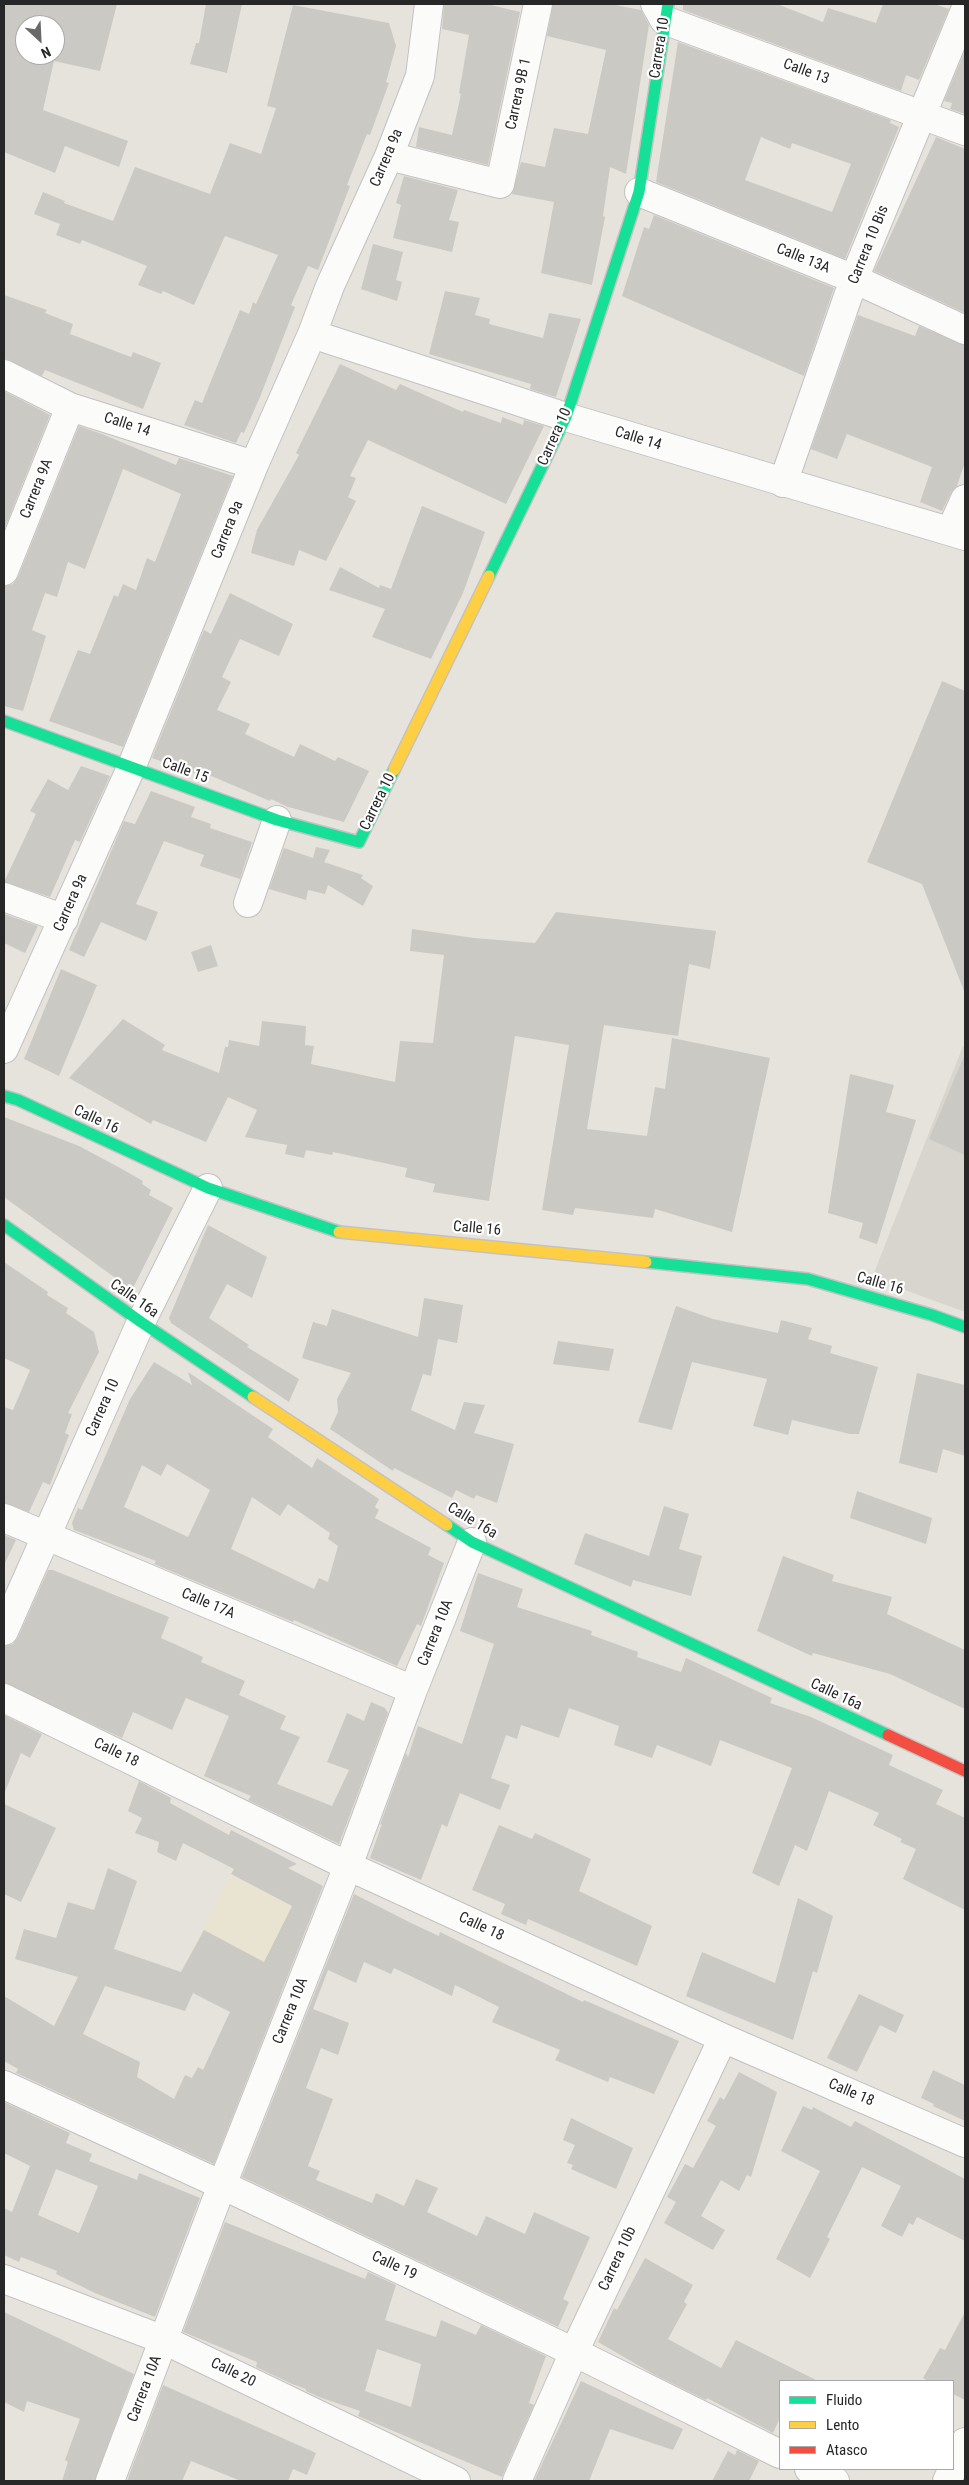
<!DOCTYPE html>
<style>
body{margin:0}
#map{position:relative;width:969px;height:2485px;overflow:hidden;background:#e6e3dd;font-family:"Roboto Condensed",sans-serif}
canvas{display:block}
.frame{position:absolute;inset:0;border:5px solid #272727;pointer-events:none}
.legend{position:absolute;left:779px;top:2380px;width:175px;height:90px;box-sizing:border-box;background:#fff;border:1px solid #a9a9a9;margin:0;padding:6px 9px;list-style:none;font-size:15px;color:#272727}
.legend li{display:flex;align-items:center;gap:10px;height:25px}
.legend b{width:25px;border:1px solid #a9a9a9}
.north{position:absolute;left:15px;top:15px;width:50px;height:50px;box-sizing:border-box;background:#fff;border:1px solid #a9a9a9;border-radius:50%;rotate:155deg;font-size:14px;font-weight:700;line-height:20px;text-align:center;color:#272727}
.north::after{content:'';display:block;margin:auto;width:18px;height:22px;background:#6a6967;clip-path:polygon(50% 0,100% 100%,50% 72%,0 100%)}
</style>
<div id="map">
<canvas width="969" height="2485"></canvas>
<div class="frame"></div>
<ul class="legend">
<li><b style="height:6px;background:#16e098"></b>Fluido</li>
<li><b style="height:6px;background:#ffcf43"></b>Lento</li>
<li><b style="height:6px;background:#f24e42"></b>Atasco</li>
</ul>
<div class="north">N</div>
</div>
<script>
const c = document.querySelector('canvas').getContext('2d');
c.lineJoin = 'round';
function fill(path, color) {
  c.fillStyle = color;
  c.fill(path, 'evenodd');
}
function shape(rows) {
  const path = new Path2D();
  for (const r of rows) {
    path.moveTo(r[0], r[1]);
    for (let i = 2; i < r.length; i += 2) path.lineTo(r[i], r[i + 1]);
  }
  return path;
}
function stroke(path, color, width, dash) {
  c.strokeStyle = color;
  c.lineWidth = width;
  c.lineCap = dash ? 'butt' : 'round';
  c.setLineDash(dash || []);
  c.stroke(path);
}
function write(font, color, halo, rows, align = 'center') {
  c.font = font + ' "Roboto Condensed",sans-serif';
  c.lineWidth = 4.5;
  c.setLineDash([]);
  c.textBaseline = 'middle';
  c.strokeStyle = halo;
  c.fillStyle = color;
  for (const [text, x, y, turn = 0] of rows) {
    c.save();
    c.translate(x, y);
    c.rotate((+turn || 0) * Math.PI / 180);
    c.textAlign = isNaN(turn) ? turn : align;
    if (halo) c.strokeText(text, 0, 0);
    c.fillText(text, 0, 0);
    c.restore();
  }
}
const education = shape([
 [173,1805,229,1835,231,1831,245,1846,318,1883,278,1965,290,1971,277,2002,188,1959,235,1866,184,1843,176,1861,157,1852]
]);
const plaza = shape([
 [963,1046,965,1047,965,1312,872,1278]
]);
const building = shape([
 [4,4,117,4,100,71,54,61,43,110,128,141,119,167,65,146,55,173,4,152],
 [25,25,55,25,55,55,25,55],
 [206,4,242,4,227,73,190,64,196,43,199,43],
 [444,4,487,4,520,12,488,165,416,147,419,127,452,135,461,94,459,93,469,35,442,29],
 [553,4,610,4,641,10,649,25,626,174,610,167,603,216,605,217,592,285,541,273,554,202,512,194,521,162,545,167,554,128,588,134,606,50,547,36],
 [683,4,777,4,823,22,828,8,876,23,883,4,934,4,949,9,919,80,906,75,901,91,683,10],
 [293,5,389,23,396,46,386,82,389,83,370,135,367,134,347,185,350,186,318,270,308,266,291,305,295,307,260,397,244,433,241,432,236,443,184,425,195,400,202,403,240,310,249,314,253,302,256,304,278,255,225,236,194,305,163,291,161,294,138,285,147,266,82,240,80,244,56,235,60,224,34,214,43,192,65,201,64,203,113,221,135,167,210,194,230,143,261,154,276,108,267,106],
 [678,42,891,120,890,123,899,127,845,259,656,182],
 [761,137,790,149,792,143,851,164,832,212,745,180],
 [965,50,965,114,950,109,952,103,944,101],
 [936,137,965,149,965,313,874,271],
 [404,176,458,190,449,220,459,222,452,252,393,238,401,205,396,203],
 [654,215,834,288,804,376,622,296,644,227,649,229],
 [373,244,403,252,396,280,402,282,397,301,361,289],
 [445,291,480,298,475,315,490,319,489,324,543,338,549,313,581,319,556,397,530,389,531,384,429,354],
 [4,295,47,310,45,313,73,324,70,334,131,357,133,352,161,363,143,409,45,370,42,376,4,358],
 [858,315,915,336,919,326,965,345,965,462,957,486,951,493,942,511,920,502,932,467,847,434,837,459,811,449],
 [340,364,396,390,400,384,463,412,464,410,501,423,502,417,523,425,524,420,544,426,506,504,368,440,350,476,356,478,348,497,356,501,326,561,299,550,294,566,251,553,257,530,299,455,296,453],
 [4,391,50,415,4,530],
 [79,426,102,434,176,465,179,458,233,476,123,747,49,721,78,650,90,654,114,595,118,597,123,584,136,590,147,558,155,562,181,494,123,469,85,569,68,562,57,597,45,593,32,630,46,636,23,711,4,706,4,586,13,584,18,577],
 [422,506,485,532,463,593,431,659,372,637,385,609,329,590,340,567,379,588,380,585,391,589],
 [230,593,293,624,279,656,240,639,222,677,231,682,217,710,250,724,245,734,294,757,300,744,335,761,338,757,369,771,344,822,288,807,271,799,270,801,209,775,208,778,152,758,204,630,211,634],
 [942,681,965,691,964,991,922,884,867,862],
 [81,766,110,776,80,842,75,840,50,897,4,882,36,814,30,811,48,779,68,790],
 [151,791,195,807,191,817,211,824,210,828,252,842,240,879,200,866,204,855,164,841,136,904,158,912,146,941,101,922,84,957,69,950,124,821,135,824],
 [316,847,330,850,324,862,363,875,361,878,373,886,363,906,328,885,325,894,308,890,306,900,269,889,284,848,313,858],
 [556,912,716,931,710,969,689,964,678,1036,604,1025,587,1129,647,1136,655,1087,665,1089,672,1038,770,1058,732,1232,655,1209,653,1218,575,1208,573,1215,542,1210,569,1045,515,1036,489,1201,433,1192,435,1184,405,1177,407,1168,333,1152,332,1155,306,1150,304,1158,285,1154,287,1145,245,1137,257,1110,228,1097,206,1142,153,1120,151,1124,69,1078,123,1019,165,1045,162,1050,219,1073,225,1047,228,1047,229,1040,259,1046,262,1021,306,1026,305,1045,314,1046,311,1064,395,1082,400,1041,433,1043,444,955,410,951,412,929,474,938,535,943],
 [4,914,38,926,25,953,4,943],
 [211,945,218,966,198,972,191,952],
 [61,969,97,985,59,1076,24,1059],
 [965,1054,965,1155,929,1139],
 [850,1074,894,1085,886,1112,916,1120,877,1244,859,1238,863,1223,828,1213],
 [4,1117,79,1146,122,1169,143,1181,142,1184,151,1190,149,1195,173,1208,132,1290,4,1197],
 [208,1225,267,1257,252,1298,227,1284,209,1318,249,1345,247,1347,299,1379,289,1402,171,1323,169,1318],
 [4,1262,48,1292,47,1295,68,1308,66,1313,94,1332,99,1352,68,1413,72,1414,65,1433,69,1435,50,1485,43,1482,29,1512,4,1503,4,1407,13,1410,30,1370,4,1358],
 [424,1298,463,1305,457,1343,438,1339,431,1376,423,1374,411,1410,455,1430,464,1402,485,1405,474,1433,514,1444,497,1503,476,1495,474,1499,456,1490,452,1498,394,1468,393,1471,330,1429,338,1412,337,1399,351,1373,302,1358,313,1322,327,1326,332,1309,418,1337],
 [676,1306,713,1319,778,1333,781,1320,812,1328,808,1339,832,1346,830,1353,878,1367,859,1434,850,1434,792,1420,788,1435,753,1426,767,1379,692,1362,672,1430,638,1422],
 [558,1341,614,1349,609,1371,553,1364],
 [154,1362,192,1385,188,1372,273,1429,268,1437,312,1468,317,1458,379,1499,375,1507,379,1510,375,1518,431,1548,428,1555,444,1563,421,1626,417,1624,397,1666,294,1620,293,1622,154,1564,156,1561,74,1530,72,1523,78,1508,82,1510,130,1399],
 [167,1464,210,1490,188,1537,124,1507,142,1465,161,1476],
 [252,1497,280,1516,288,1504,330,1533,328,1539,338,1546,328,1582,319,1578,314,1589,231,1549],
 [917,1373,965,1385,965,1456,943,1449,937,1473,899,1463],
 [857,1491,932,1518,926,1544,850,1518],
 [664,1506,689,1514,679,1549,702,1556,691,1596,633,1580,631,1587,574,1564,585,1533,649,1556],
 [4,1535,16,1540,4,1565],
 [783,1556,834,1575,832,1581,892,1597,887,1614,965,1650,965,1709,890,1674,813,1653,812,1656,757,1631],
 [48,1570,53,1570,169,1617,161,1638,203,1657,201,1662,245,1681,239,1695,286,1716,280,1729,300,1737,277,1784,332,1806,349,1770,327,1762,347,1713,364,1721,371,1702,385,1708,388,1713,339,1844,248,1800,251,1796,204,1776,229,1716,186,1698,172,1730,133,1712,122,1738,4,1683,4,1646,13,1644,18,1637],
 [478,1573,523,1589,517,1607,592,1631,591,1635,638,1652,637,1657,681,1672,686,1658,772,1698,770,1703,811,1717,893,1755,889,1765,943,1790,936,1804,965,1818,965,1910,903,1879,916,1849,900,1842,902,1839,873,1825,879,1813,829,1791,807,1851,795,1845,779,1886,769,1881,752,1873,792,1768,720,1740,711,1766,657,1745,652,1758,614,1745,619,1726,569,1708,559,1738,521,1725,517,1739,506,1735,491,1778,510,1785,500,1810,460,1793,447,1827,442,1824,421,1880,370,1858,382,1824,380,1825,406,1753,408,1757,418,1726,462,1744,494,1644,460,1631],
 [4,1715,42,1734,30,1758,21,1753,4,1794],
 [139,1781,171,1798,170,1803,229,1835,231,1830,297,1864,288,1868,323,1886,214,2164,16,2073,18,2069,4,2061,4,1996,54,2026,78,1977,15,1959,24,1929,56,1938,68,1902,94,1910,108,1868,137,1881,114,1949,181,1972,204,1930,264,1962,292,1906,231,1874,234,1869,183,1843,176,1861,157,1852,159,1842,135,1833,142,1818,128,1811],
 [105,1986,185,2011,193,1993,230,2012,203,2070,198,2067,192,2078,185,2075,174,2099,137,2077,140,2062,83,2034],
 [4,1804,56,1828,21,1902,4,1894],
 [499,1825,532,1839,535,1833,591,1859,579,1891,652,1926,637,1966,528,1919,526,1925,501,1914,505,1904,472,1890],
 [354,1894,411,1923,439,1936,440,1932,583,2002,584,2000,679,2041,654,2094,610,2077,608,2082,555,2060,560,2050,492,2022,499,2007,455,1985,452,1996,394,1968,391,1974,364,1962,356,1983,328,1970,313,2009,349,2023,338,2055,321,2048,306,2088,333,2099,308,2166,320,2171,316,2180,372,2203,376,2193,404,2206,416,2179,438,2188,427,2212,477,2236,486,2216,525,2234,534,2212,590,2237,563,2299,569,2302,558,2327,242,2177],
 [798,1898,833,1916,817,1973,813,1971,793,2040,686,1996,702,1952,775,1983],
 [859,1994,904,2015,896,2033,880,2025,857,2072,827,2058],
 [933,2070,965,2085,965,2121,933,2106,934,2104,921,2098],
 [739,2072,777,2092,751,2177,747,2175,739,2191,721,2180,701,2216,725,2230,713,2250,664,2223,676,2202,667,2197,685,2164,693,2168,716,2126,707,2121,720,2097,724,2100],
 [4,2102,70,2133,66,2143,92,2154,89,2161,137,2180,139,2173,200,2198,155,2317,95,2293,56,2274,57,2271,21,2257,19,2262,4,2255,4,2208,12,2212,30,2166,4,2153],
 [56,2169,98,2186,79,2233,38,2215],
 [803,2106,812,2110,813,2107,851,2127,855,2121,965,2179,965,2241,917,2217,913,2225,909,2223,902,2237,881,2226,901,2186,862,2167,827,2237,830,2239,810,2278,776,2259,820,2171,781,2151],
 [571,2118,633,2148,616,2189,571,2169,573,2165,567,2163,575,2145,563,2140],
 [225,2222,365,2279,368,2272,396,2285,385,2320,436,2337,441,2320,476,2335,481,2325,546,2356,529,2403,534,2405,502,2477,358,2416,360,2411,319,2397,306,2391,306,2389,292,2384,256,2367,257,2362,183,2332],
 [377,2349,421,2364,411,2407,365,2391],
 [645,2258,693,2285,684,2302,687,2304,668,2339,721,2368,736,2340,818,2381,780,2381,780,2418,773,2433,707,2398,706,2400,655,2375,598,2342,614,2308,617,2310],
 [4,2312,134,2374,95,2481,62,2481,68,2462,65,2460,80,2419,27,2401,24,2412,4,2402],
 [965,2312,965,2400,953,2394,953,2381,928,2381,923,2378,940,2348,945,2350],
 [581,2381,683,2429,673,2450,610,2429,589,2481,534,2481],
 [163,2385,316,2453,307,2475,293,2469,288,2481,241,2481,191,2461,182,2481,127,2481],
 [737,2450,759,2461,749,2481,712,2481,728,2451,735,2455]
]);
const street = shape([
 [655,4,664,20,965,131],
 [389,156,500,184,538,4],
 [639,192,854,279,965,330],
 [312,334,566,417,965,536],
 [4,374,70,407,254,465],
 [783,483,854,279,965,10],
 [951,530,965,499],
 [4,571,70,407],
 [4,897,64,919],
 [248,903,277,820],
 [4,1049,131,768,254,465,312,334,330,286,389,156,420,76,429,4],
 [4,1518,413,1690],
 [4,1631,141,1322,208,1188],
 [4,1698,348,1866,723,2038,965,2143],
 [4,2085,222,2185,574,2352,780,2454],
 [4,2279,164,2340,456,2481],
 [809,2469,835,2481],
 [110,2481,222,2185,348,1866,413,1690,472,1542],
 [517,2481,574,2352,723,2038],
 [947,2481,965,2442]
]);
const fast = shape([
 [489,576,566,417,639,192,668,4],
 [4,721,277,820,359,842,394,770],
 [4,1096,18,1100,208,1188,339,1232],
 [4,1225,141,1322,253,1397],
 [646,1262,808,1279,932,1315,965,1327],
 [447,1525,472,1542,888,1735]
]);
const slow = shape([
 [394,770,489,576],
 [339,1232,646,1262],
 [253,1397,447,1525]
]);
const jam = shape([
 [888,1735,965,1771]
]);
const streetNames = [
 ["Carrera 10",660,48,-81],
 ["Calle 13",806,72,20],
 ["Carrera 9B 1",519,94,-78],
 ["Carrera 9a",387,158,-67],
 ["Carrera 10 Bis",869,245,-68],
 ["Calle 13A",803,259,22],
 ["Calle 14",127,425,18],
 ["Carrera 10",555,437,-66],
 ["Calle 14",638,439,17],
 ["Carrera 9A",37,489,-68],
 ["Carrera 9a",228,530,-68],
 ["Calle 15",185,771,20],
 ["Carrera 10",378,802,-64],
 ["Carrera 9a",71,903,-66],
 ["Calle 16",96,1120,25],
 ["Calle 16",477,1229,5],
 ["Calle 16",880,1284,16],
 ["Calle 16a",134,1299,35],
 ["Carrera 10",103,1408,-66],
 ["Calle 16a",472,1521,31],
 ["Calle 17A",208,1604,23],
 ["Carrera 10A",436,1633,-68],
 ["Calle 16a",836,1695,25],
 ["Calle 18",116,1753,26],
 ["Calle 18",481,1927,25],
 ["Carrera 10A",291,2011,-68],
 ["Calle 18",851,2093,23],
 ["Carrera 10b",618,2259,-65],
 ["Calle 19",394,2266,25],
 ["Calle 20",233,2373,26],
 ["Carrera 10A",145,2389,-69]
];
fill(education, '#e9e4d1');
fill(plaza, '#d8d5ce');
fill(building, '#cbc9c4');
stroke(street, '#c3c2c2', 30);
stroke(fast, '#c3c2c2', 14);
stroke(slow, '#c3c2c2', 14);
stroke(jam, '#c3c2c2', 14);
stroke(street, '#fbfbfa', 28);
stroke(fast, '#16e098', 11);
stroke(slow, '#ffcf43', 11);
stroke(jam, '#f24e42', 11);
write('15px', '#272727', '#fff', streetNames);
</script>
